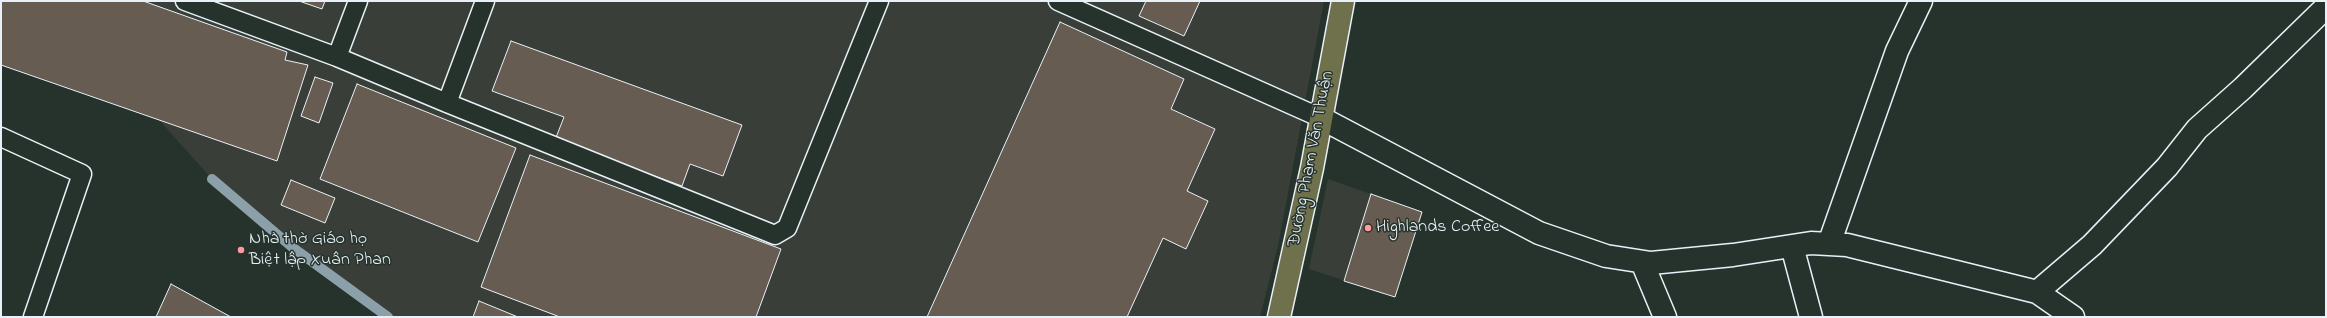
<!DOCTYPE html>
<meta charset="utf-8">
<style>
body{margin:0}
#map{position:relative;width:2327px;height:318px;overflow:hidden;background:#26332d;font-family:"Indie Flower",sans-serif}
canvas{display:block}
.frame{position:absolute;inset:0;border:2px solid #e8f1f8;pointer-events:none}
</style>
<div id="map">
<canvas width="2327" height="318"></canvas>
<div class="frame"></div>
</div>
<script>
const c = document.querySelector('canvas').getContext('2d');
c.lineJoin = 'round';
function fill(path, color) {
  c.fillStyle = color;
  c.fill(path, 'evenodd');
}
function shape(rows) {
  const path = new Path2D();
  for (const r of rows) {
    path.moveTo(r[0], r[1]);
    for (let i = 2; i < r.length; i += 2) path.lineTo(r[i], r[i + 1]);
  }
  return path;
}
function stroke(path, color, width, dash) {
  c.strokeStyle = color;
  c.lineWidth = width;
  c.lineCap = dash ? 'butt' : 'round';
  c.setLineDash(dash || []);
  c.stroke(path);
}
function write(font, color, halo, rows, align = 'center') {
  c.font = font + ' "Indie Flower",sans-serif';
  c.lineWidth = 3;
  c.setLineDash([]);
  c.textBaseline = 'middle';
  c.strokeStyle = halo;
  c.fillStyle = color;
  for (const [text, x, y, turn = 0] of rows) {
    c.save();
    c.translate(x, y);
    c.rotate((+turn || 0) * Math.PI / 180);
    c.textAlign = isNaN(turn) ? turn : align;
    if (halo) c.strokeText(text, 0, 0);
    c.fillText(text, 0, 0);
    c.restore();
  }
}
const built = shape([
 [1,1,1324,1,1278,246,1260,317,388,317,292,247,212,179,159,120],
 [1328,179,1422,212,1395,297,1309,269]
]);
const stream = shape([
 [212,179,292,247,388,317]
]);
const building = shape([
 [1,1,143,1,287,52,285,60,308,65,277,161,1,65,1,1],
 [299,1,325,1,322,9,299,1],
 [1146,1,1200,1,1184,36,1139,16,1146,1],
 [1060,22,1184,79,1171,109,1215,129,1187,191,1208,201,1186,249,1163,238,1127,317,927,317,1060,22],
 [511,41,742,125,723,176,690,164,682,186,555,140,564,117,492,91,511,41],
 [315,77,333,83,319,123,301,116,315,77],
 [357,84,516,148,478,242,320,179,357,84],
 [530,155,781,249,756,317,560,317,481,287,530,155],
 [291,180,335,198,325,223,281,205,291,180],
 [1371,194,1422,212,1395,297,1344,281,1371,194],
 [171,284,231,317,156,317,171,284],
 [479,301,518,317,473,317,479,301]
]);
const service = shape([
 [185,1,337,57,358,1],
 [1058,1,1321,118],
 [337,57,447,103,775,235,787,228,879,1],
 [447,103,485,1],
 [1,137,82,174,33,317]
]);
const minor = shape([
 [1321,118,1539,233,1606,256,1651,263,1733,255,1811,243,1847,245,2037,292,2092,245,2167,167,2197,129,2243,88,2326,7],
 [1829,244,1897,51,1921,1],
 [1792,246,1811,317],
 [1642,262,1665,317],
 [2037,292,2073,317]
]);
const primary = shape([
 [1279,317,1312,168,1343,1]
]);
const markers = [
 [1368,228,4,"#ff9aa2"],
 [241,250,4,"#ff9aa2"]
];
const streetNames = [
 ["Đường Phạm Văn Thuận",1312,159,-79]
];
const poiNames = [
 ["Highlands Coffee",1376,228],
 ["Nhà thờ Giáo họ",249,240],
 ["Biệt lập Xuân Phan",249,261]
];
fill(built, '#393f38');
stroke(stream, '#8ba0a8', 10);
fill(building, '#665c51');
stroke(building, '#e8f1f8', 1);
stroke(service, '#e8f1f8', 21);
stroke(minor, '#e8f1f8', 25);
stroke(primary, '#e8f1f8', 25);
stroke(service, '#26332d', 18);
stroke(minor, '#26332d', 22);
stroke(primary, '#6e714b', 22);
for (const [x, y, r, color] of markers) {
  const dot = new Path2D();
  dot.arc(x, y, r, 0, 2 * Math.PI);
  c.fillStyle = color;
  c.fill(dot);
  stroke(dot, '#26332d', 1.5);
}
write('18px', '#e8f1f8', '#26332d', streetNames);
write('18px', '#e8f1f8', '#26332d', poiNames, 'left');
</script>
